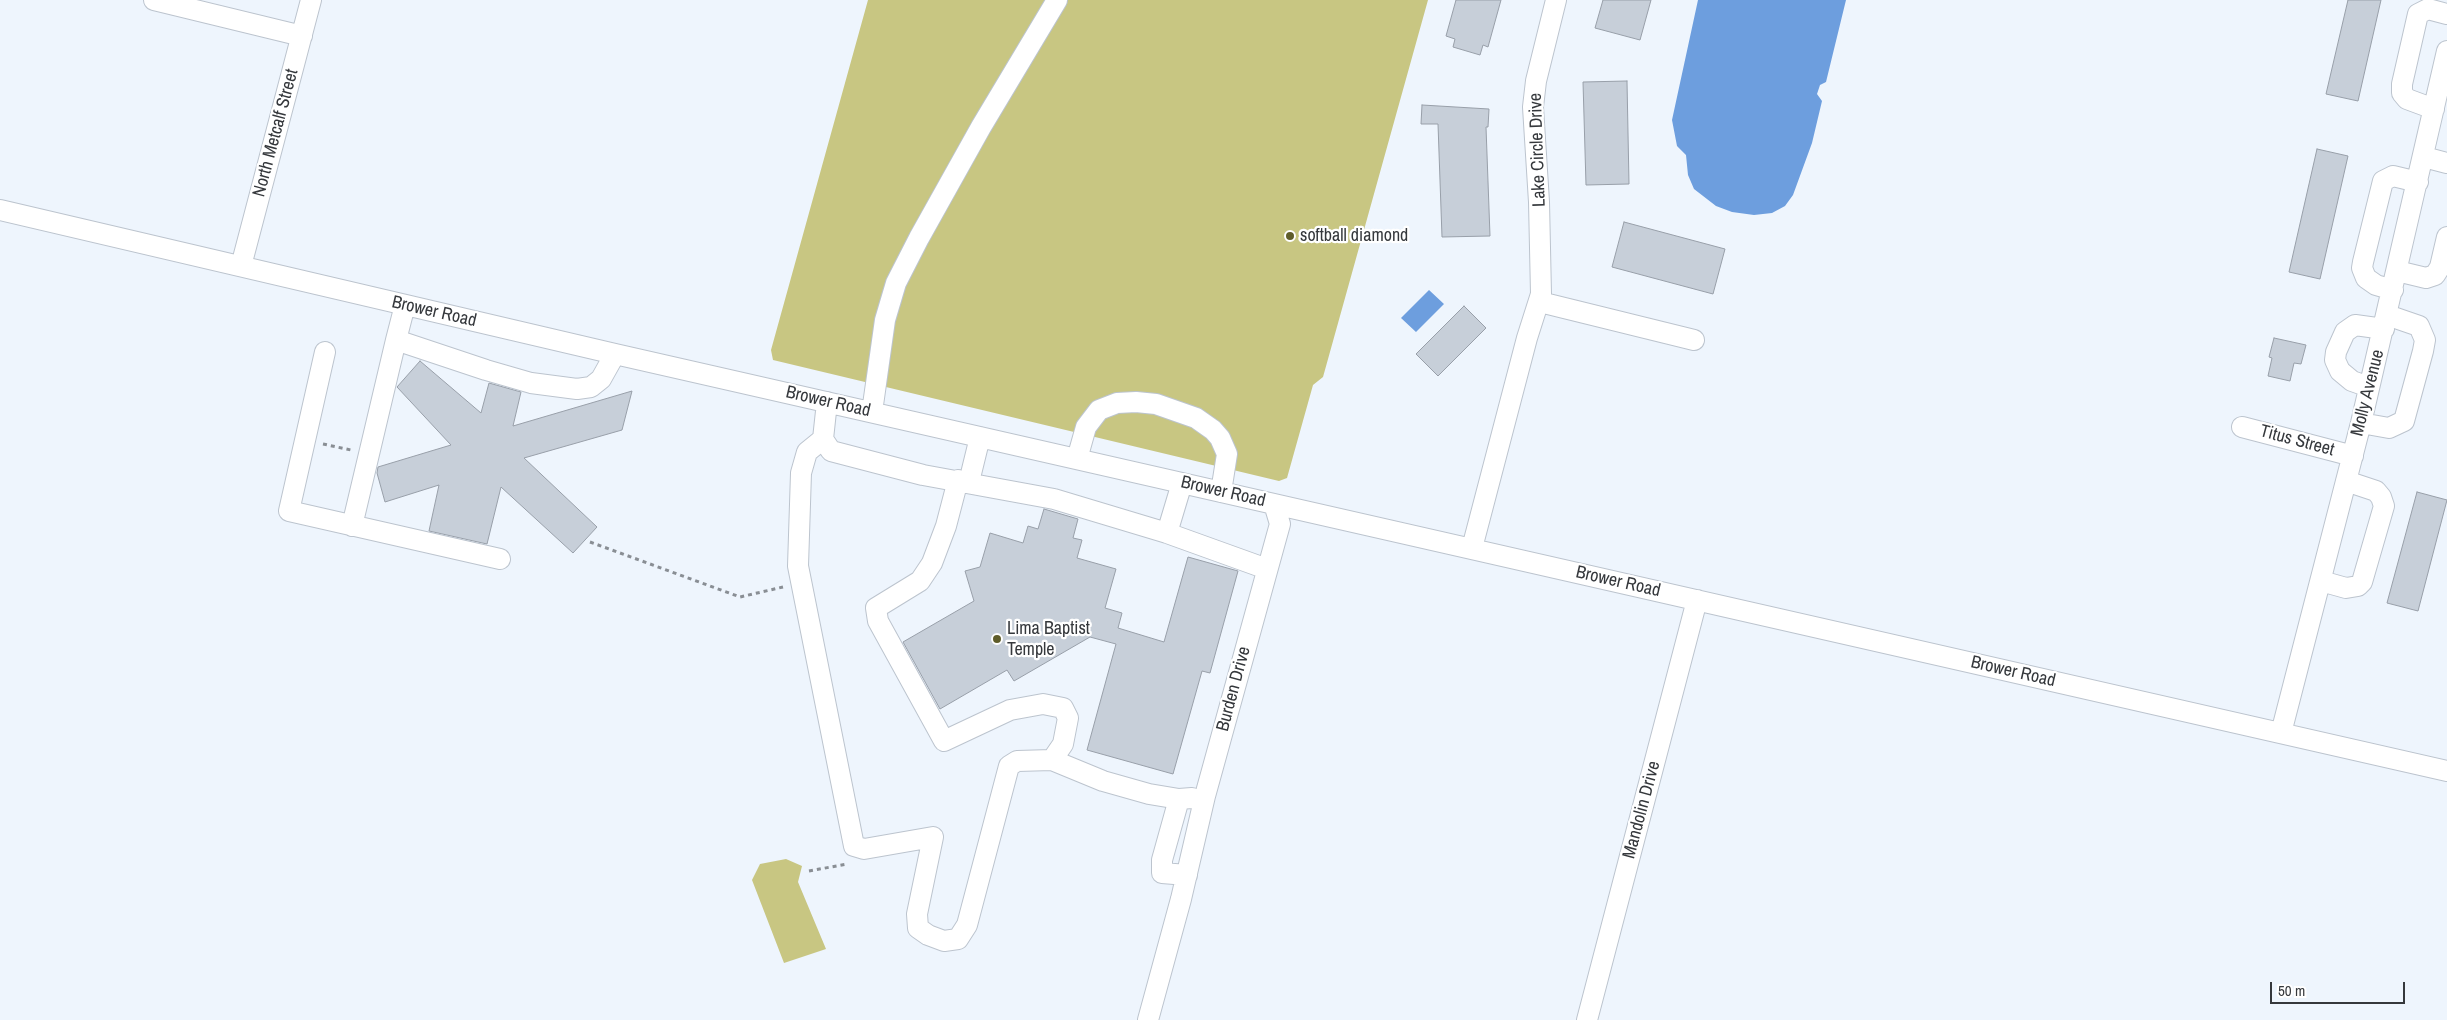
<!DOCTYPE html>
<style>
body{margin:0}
#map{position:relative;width:2447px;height:1020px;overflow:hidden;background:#eef5fd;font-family:"Archivo Narrow",sans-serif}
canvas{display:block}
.scale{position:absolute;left:2270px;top:982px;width:135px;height:22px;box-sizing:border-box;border:2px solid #35383c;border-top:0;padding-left:6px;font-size:15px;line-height:18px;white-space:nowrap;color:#35383c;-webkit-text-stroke:4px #fff;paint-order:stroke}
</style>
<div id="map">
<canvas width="2447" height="1020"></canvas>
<div class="scale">50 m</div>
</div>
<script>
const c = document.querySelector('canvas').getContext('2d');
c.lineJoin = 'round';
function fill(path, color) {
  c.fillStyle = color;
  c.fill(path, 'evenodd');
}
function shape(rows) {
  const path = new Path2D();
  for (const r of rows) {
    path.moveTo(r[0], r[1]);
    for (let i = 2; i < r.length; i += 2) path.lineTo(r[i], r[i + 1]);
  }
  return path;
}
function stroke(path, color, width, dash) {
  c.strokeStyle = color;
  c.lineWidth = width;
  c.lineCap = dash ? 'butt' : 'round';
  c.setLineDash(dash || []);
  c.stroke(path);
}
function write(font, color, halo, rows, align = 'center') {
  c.font = font + ' "Archivo Narrow",sans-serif';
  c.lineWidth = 4.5;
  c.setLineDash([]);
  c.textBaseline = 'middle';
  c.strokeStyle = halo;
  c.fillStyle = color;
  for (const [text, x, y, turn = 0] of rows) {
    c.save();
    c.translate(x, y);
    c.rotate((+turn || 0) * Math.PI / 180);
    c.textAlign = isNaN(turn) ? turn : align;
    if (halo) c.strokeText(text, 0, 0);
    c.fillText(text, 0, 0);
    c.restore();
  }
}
const green = shape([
 [868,0,1428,0,1323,377,1313,385,1287,478,1279,481,773,360,771,350],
 [786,859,802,866,798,882,826,949,784,963,752,880,760,864]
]);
const water = shape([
 [1698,0,1846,0,1826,82,1820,85,1817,94,1822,101,1812,143,1793,195,1785,206,1772,213,1754,215,1732,212,1716,206,1694,189,1688,175,1686,155,1677,146,1672,120],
 [1429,290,1444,304,1416,332,1401,318]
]);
const building = shape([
 [1456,0,1501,0,1488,47,1483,45,1480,55,1453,47,1455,39,1446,36,1456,0],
 [1603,0,1651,0,1640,40,1595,28,1603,0],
 [2348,0,2381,0,2358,101,2326,94,2348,0],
 [1627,81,1629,184,1586,185,1583,82,1627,81],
 [1422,105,1489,109,1488,127,1486,127,1490,236,1442,237,1438,124,1421,124,1422,105],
 [2317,149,2348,156,2320,279,2289,272,2317,149],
 [1624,222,1725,249,1713,294,1612,267,1624,222],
 [1464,306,1486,328,1438,376,1416,354,1464,306],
 [2274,338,2306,345,2301,364,2294,363,2290,381,2268,376,2272,358,2269,357,2274,338],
 [420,361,481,413,489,383,521,392,513,426,632,391,622,430,524,458,597,527,573,553,501,487,487,544,429,531,439,485,385,502,377,473,378,467,451,445,397,387,420,361],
 [2417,492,2447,500,2418,611,2387,603,2417,492],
 [1044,509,1078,519,1073,538,1082,540,1077,558,1116,569,1105,608,1122,613,1118,628,1164,642,1188,557,1238,571,1210,673,1202,671,1173,774,1087,750,1116,644,1090,637,1014,681,1007,670,940,709,903,642,974,601,965,571,980,567,990,533,1023,543,1028,526,1038,529,1044,509]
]);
const path = shape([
 [323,444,351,450],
 [590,542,740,597,783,587],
 [809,871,847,864]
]);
const minor = shape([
 [154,0,302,36],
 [2434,109,2407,99,2402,93,2402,84,2418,14,2428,9,2447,14],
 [2424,157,2447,163],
 [0,210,615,354,2447,771],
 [241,266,311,0],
 [2397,271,2426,278,2435,275,2440,267,2447,237],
 [2393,290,2376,285,2366,278,2362,268,2363,262,2383,181,2393,176,2418,182],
 [1540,302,1694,340],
 [405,305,396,340,486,370,531,383,577,389,591,387,601,379,615,354],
 [325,352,289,511,500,559],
 [2369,387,2352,381,2340,371,2335,360,2336,352,2345,332,2355,325,2384,329],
 [827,402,823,439,831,451,923,475,1054,499,1167,533,1182,483],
 [872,412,885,320,896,283,919,238,981,127,1057,0],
 [2361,423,2389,428,2404,421,2423,351,2425,340,2419,326,2387,315],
 [2242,427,2353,456],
 [823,439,807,452,801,473,798,566,854,846,864,849,933,837,917,914,918,928,928,935,944,941,958,939,967,925,1009,766,1017,761,1052,760,1063,744,1068,718,1063,708,1043,704,1010,710,944,741,878,621,876,608,920,581,932,563,946,526,958,480],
 [1077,459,1086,427,1099,410,1117,403,1136,402,1156,404,1196,418,1213,430,1220,438,1227,454,1221,492],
 [969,482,980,437],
 [352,526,396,340],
 [1167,533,1267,569],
 [1472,548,1527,338,1541,294,1539,202,1533,107,1536,81,1556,0],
 [2321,581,2346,588,2358,586,2362,582,2384,506,2381,497,2376,491,2346,481],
 [2281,733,2361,423,2447,51],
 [1052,760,1103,781,1149,794,1179,799],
 [1187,875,1162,873,1162,860,1179,799,1192,798],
 [1148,1020,1181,899,1205,796,1280,524,1274,504],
 [1587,1020,1697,600]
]);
const markers = [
 [1290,236,5,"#5f5d2a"],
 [997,639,5,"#5f5d2a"]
];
const streetNames = [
 ["North Metcalf Street",276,133,-75],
 ["Lake Circle Drive",1538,150,-92],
 ["Brower Road",434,312,13],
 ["Molly Avenue",2368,393,-76],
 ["Brower Road",828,402,13],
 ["Titus Street",2297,441,15],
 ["Brower Road",1223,492,13],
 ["Brower Road",1618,582,13],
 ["Brower Road",2013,672,13],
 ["Burden Drive",1234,689,-75],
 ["Mandolin Drive",1642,810,-75]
];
const poiNames = [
 ["softball diamond",1300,236],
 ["Lima Baptist",1007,629],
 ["Temple",1007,650]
];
fill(green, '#c8c682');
fill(water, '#6d9ede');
fill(building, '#c7cfd9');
stroke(building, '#989fa9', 1);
stroke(minor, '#bcc4ce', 22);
stroke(path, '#898e94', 3, [4, 4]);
stroke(minor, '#fff', 20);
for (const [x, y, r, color] of markers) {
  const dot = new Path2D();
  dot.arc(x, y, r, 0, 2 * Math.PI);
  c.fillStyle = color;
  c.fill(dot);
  stroke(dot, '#fff', 2);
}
write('18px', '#35383c', '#fff', streetNames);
write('18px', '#35383c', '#fff', poiNames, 'left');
</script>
